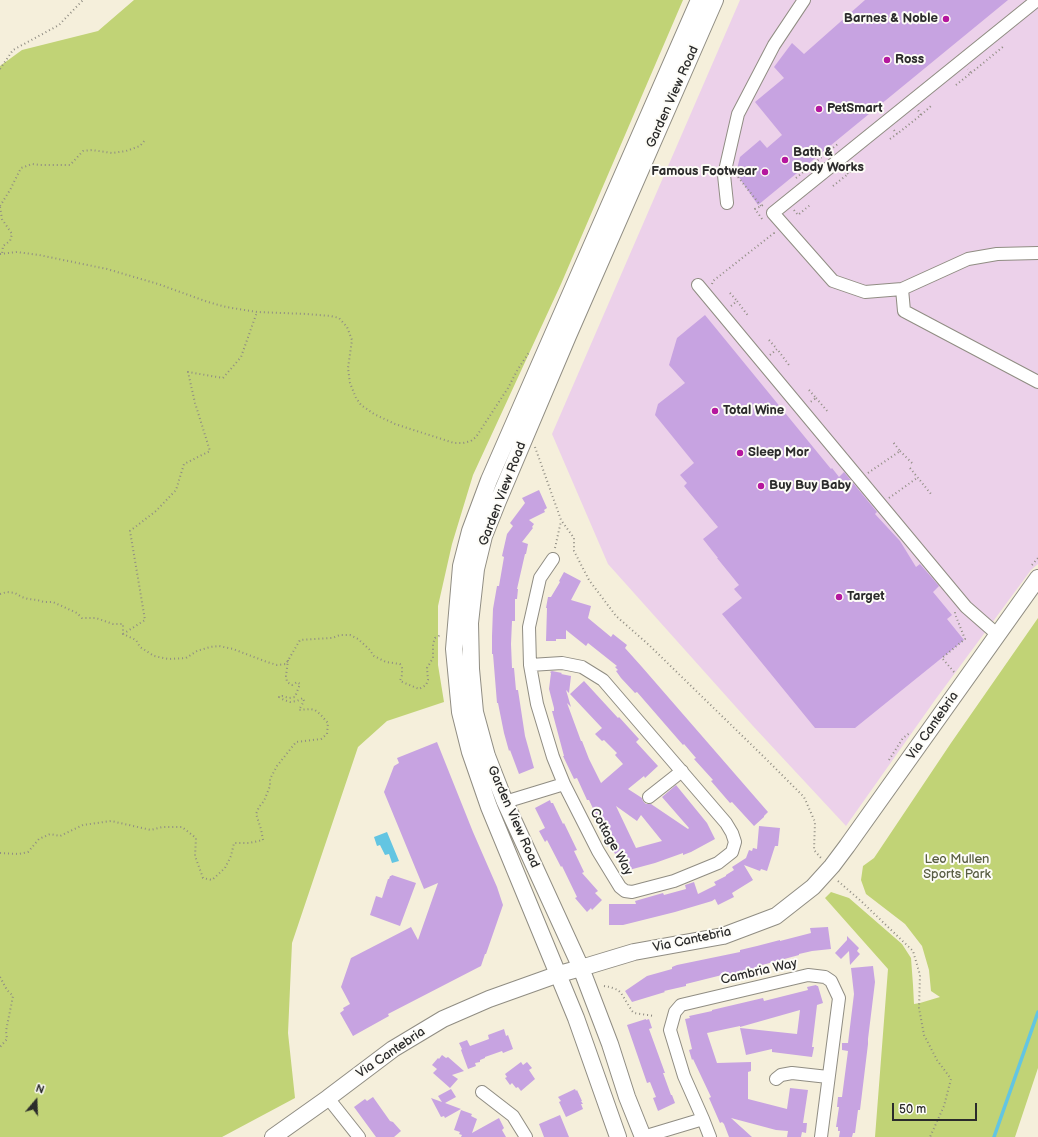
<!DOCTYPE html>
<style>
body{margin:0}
#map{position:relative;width:1038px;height:1137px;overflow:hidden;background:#f5efdb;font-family:"Balsamiq Sans",sans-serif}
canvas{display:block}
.north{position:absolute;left:16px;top:1081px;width:40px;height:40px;-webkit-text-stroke:3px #fdfcf7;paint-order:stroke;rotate:19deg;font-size:11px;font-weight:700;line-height:16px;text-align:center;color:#2b2b2b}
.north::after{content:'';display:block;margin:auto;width:14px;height:18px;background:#2b2b2b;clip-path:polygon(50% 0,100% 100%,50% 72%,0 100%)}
.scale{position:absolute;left:892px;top:1103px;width:85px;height:18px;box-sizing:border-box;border:2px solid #2b2b2b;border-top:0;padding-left:5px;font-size:12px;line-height:14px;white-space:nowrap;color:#2b2b2b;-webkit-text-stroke:3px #fdfcf7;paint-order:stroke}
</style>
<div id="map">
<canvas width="1038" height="1137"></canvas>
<div class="north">N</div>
<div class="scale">50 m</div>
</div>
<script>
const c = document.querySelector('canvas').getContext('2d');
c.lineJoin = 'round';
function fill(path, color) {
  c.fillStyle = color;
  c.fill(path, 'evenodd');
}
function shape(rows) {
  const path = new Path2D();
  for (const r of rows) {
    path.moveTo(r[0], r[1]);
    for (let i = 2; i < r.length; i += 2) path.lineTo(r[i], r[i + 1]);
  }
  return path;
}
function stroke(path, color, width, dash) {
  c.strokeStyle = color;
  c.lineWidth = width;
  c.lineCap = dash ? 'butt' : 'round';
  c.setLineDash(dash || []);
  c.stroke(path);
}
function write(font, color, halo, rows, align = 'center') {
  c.font = font + ' "Balsamiq Sans",sans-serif';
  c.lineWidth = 4;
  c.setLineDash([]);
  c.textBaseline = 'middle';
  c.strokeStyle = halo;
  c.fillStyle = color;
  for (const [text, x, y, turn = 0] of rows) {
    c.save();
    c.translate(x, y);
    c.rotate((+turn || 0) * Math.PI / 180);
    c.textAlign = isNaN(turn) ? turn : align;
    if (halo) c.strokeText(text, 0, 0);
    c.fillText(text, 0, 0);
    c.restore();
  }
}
const built = shape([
 [740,0,1038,0,1038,564,1031,570,935,700,846,826,753,726,608,564,552,434]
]);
const green = shape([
 [134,0,683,0,561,284,473,475,452,544,438,606,438,665,444,702,387,721,358,747,292,943,288,1033,295,1098,222,1137,0,1137,0,66,22,50,98,31],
 [1038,618,1038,1068,1015,1137,875,1137,888,969,825,898,831,892,849,898,902,944,911,958,913,985,914,1004,920,1003,940,997,931,991,929,970,922,946,905,924,866,894,861,880,863,866,874,858,951,743]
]);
const water = shape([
 [387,832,399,861,392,863,389,854,385,855,380,845,377,846,374,837]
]);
const stream = shape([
 [994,1137,1038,1012]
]);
const building = shape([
 [865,0,1008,0,758,205,736,173,740,157,760,140,767,148,782,135,755,102,784,78,774,67,792,43,804,54],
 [705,315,831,469,832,468,839,477,844,472,877,512,875,514,900,541,916,567,920,564,939,586,933,592,952,615,947,619,964,640,855,728,815,728,722,614,742,598,734,589,739,585,717,558,718,558,703,539,718,527,684,486,687,483,680,475,694,463,655,415,658,404,685,383,669,365,677,338],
 [539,490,547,508,544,510,545,512,529,520,534,524,532,527,533,528,522,542,528,544,526,554,525,554,517,589,518,589,517,599,515,599,515,621,512,621,511,644,512,668,514,668,516,690,518,690,525,736,534,768,519,774,510,750,509,751,504,733,498,703,497,703,493,654,492,654,492,636,493,609,497,586,499,586,504,557,502,556,507,534,513,526,510,523,525,503,522,498],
 [564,572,581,581,571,600,591,606,588,618,611,637,613,634,627,645,625,648,642,667,768,812,764,816,764,817,754,826,732,802,730,803,711,781,713,780,694,759,696,758,684,744,683,745,637,692,635,693,621,678,616,671,618,670,615,667,617,666,588,643,586,646,566,630,566,639,556,639,556,641,546,641,547,608,546,608,548,597,551,597,560,582,559,581],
 [552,671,562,673,561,674,571,676,569,693,566,690,571,707,567,703,581,741,582,741,589,759,601,783,623,764,615,755,617,753,604,740,602,741,595,734,602,728,570,694,584,681,618,718,619,717,639,739,636,742,658,766,645,778,644,776,628,789,642,798,643,801,646,804,651,804,688,829,689,828,662,797,676,785,707,823,715,839,691,852,683,855,683,853,655,863,629,870,622,851,615,854,611,845,607,847,603,837,604,837,595,820,598,819,589,800,587,800,577,778,574,779,563,756,564,756,552,711,554,711,554,708,549,689,551,673,550,672],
 [616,806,637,821,641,815,662,841,636,848],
 [437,742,473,832,497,887,503,905,486,954,485,954,481,966,388,1014,389,1016,353,1036,340,1013,344,1010,343,1008,350,1004,341,987,351,958,411,927,418,940,438,883,424,889,384,792,394,766,399,763,397,758],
 [550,800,551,803,553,803,563,824,564,823,577,850,574,851,584,872,582,873,598,891,595,893,602,900,592,910,591,908,587,912,575,898,577,897,562,866,561,867,547,840,545,842,539,831,545,828,535,808],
 [759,826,780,828,778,846,775,846,767,871,761,869,760,871,744,865,753,880,732,893,734,897,718,905,715,899,712,901,675,912,623,925,609,925,609,904,636,904,635,901,663,893,664,895,686,889,685,885,694,882,698,894,716,885,714,882,726,876,726,875,734,870,732,867,746,858,749,850,752,851,753,848,757,849],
 [392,875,416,883,400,926,370,915,376,896,382,898,388,879,389,879,390,876,391,876],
 [828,927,831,949,812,951,799,954,799,955,755,967,755,969,745,972,726,976,726,974,686,984,686,986,664,991,665,992,632,1002,625,991,647,976,672,969,672,967,677,965,740,952,740,950,757,946,780,940,780,941,811,933,810,928],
 [847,936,859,948,857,951,860,954,850,965,849,951,841,959,835,953,847,940],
 [873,966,875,982,868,1039,868,1044,860,1110,858,1110,855,1133,853,1133,852,1137,839,1137,840,1131,838,1131,838,1127,836,1127,839,1107,837,1107,838,1097,842,1097,848,1051,842,1050,842,1043,848,1043,854,994,851,968],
 [816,985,817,986,818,986,823,1003,817,1005,812,1047,814,1047,812,1057,772,1052,772,1049,746,1055,740,1028,797,1034,800,1010,740,1027,740,1026,707,1033,717,1063,751,1062,751,1071,748,1072,748,1099,787,1109,790,1088,808,1090,803,1123,807,1123,806,1133,802,1132,801,1137,787,1137,788,1131,776,1130,731,1118,752,1137,729,1137,724,1124,722,1122,720,1123,709,1098,711,1097,693,1059,692,1060,689,1050,692,1049,685,1019,690,1018,689,1016,712,1011,712,1010,763,998,764,1001,808,990,807,987],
 [646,1019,646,1020,649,1019,652,1028,649,1029,665,1073,663,1073,671,1095,672,1095,675,1103,658,1111,653,1098,656,1097,650,1082,647,1083,627,1025],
 [504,1029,506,1036,508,1035,513,1049,503,1053,502,1051,485,1057,485,1058,480,1060,480,1062,475,1063,476,1066,468,1069,461,1050,462,1049,459,1043,467,1040,470,1046,489,1039,488,1035],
 [442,1055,446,1058,448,1057,464,1071,452,1075,458,1079,450,1088,433,1073,437,1069,432,1065,438,1058,439,1059],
 [521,1062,523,1065,527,1062,532,1068,529,1070,535,1079,521,1091,518,1087,516,1088,512,1083,510,1085,505,1078,507,1077,505,1074],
 [451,1089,456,1097,445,1103,461,1109,445,1118,444,1116,441,1117,431,1098,442,1102,438,1096],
 [575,1089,576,1091,577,1090,582,1101,581,1101,583,1104,581,1104,583,1109,566,1117,559,1102,561,1101,558,1097],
 [373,1097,390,1121,393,1122,401,1131,394,1137,376,1137,354,1107,365,1099,367,1101],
 [461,1110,472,1114,471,1116,477,1119,472,1133,499,1118,504,1128,502,1130,506,1137,461,1137,462,1135,459,1134,460,1132,454,1130],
 [560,1115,569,1137,544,1137,539,1124]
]);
const path = shape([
 [0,69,13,50,59,25,83,0],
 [971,73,1004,46],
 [956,85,971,73,968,69],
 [921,115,931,106],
 [894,130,897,134,921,115,918,110],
 [890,139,897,134],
 [845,170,848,174,858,166],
 [738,177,761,206],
 [796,178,839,143],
 [833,186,848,174],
 [0,206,10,190,21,168,32,164,40,165,70,165,83,151,92,150,112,153,126,151,140,146,146,139],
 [0,207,2,219,12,234,10,241,3,246,2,254],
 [794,210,798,215,810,205],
 [762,219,755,209,765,204],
 [0,254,17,252,39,255,107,269,158,284,208,302,226,307,257,312,307,314,331,316,339,318,347,327,352,340,348,368,349,376,350,383,356,398,361,405,374,414,395,424,454,443,463,443,471,441,476,437,508,388,518,369,528,354,529,353],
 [712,284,713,281,774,233,773,232],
 [730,293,737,301],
 [731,306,737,301,749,317],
 [769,340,777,349],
 [770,355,777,349,789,365],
 [809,390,816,398,809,403],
 [816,398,829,413],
 [535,447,561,520,574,538,574,551,589,580,616,616,649,645,764,757,804,797,815,822,814,850,821,858],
 [900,451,914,465],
 [910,468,931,494],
 [868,473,900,451,893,442],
 [889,498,917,478],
 [555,548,561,521],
 [1032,565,1038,558],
 [0,594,7,592,15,593,22,597,28,599,37,600,44,602,53,602,77,613,82,618,96,618,113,624,123,624,123,634,136,640,140,647,154,656,168,659,186,658,197,651,210,647,219,646,233,649,267,662,277,665,286,664,300,640,332,638,340,635,350,635,358,639,369,649,374,656,386,662,400,664,402,668,402,675,400,681,419,689,426,685,428,680,427,668,433,658,433,644,435,638,439,636,442,636],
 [123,634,145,620,130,531,156,511,176,490,184,464,210,451,195,403,188,372,223,378,241,357,257,312],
 [954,672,942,658,965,639,955,614,955,612],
 [889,760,903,738,911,732],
 [0,853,19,854,28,852,39,839,50,834,60,836,83,825,111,821,151,830,162,827,182,827,196,838,195,856,203,878,212,880,225,868,231,856,234,843,249,843,263,840,261,829,256,814,259,807,264,801,270,786,270,779,277,766,296,742,321,739,327,734,328,723,320,714,315,710,310,709,299,710,304,701,303,698,297,701,290,702,284,700,279,697,282,696,289,698,295,697,300,684,297,682,292,685,287,682,286,676,288,660],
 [838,881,862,902,913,951,920,975,919,1008,924,1035,937,1060,951,1079,944,1106,930,1137],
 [0,977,7,990,13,996,6,1031,7,1039,0,1047],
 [604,986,610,987,618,990,621,993,632,1011,634,1013,654,1016]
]);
const minor = shape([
 [1037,0,773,213,833,281,865,292,902,289,968,259,997,254,1038,253],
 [727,203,724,175,738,114,774,45,804,0],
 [698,285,966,607,998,635],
 [902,289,904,311,1038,382],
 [530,665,562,663,582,667,603,680,726,823,732,833,735,842,732,852,718,863,674,881,632,892,625,891,620,887,598,851,564,784,553,757,537,704,530,665,529,627,540,578,553,559],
 [649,797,682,771],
 [505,802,564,784],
 [776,1079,781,1075,792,1073,828,1077],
 [482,1092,513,1116,526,1137],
 [328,1098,359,1137],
 [643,1137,703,1119],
 [710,1137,703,1119,684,1076,670,1030,675,1012,681,1005,808,975,825,977,831,981,839,998,821,1137]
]);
const major = shape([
 [273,1137,328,1098,393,1049,443,1019,489,999,559,974,581,968,634,952,723,936,776,916,813,887,832,866,847,846,1038,578],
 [618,1137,576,1018,489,807,470,752,460,712,454,649,461,566,470,531,489,480,699,0],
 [643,1137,627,1097,610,1044,581,968,505,802,487,756,475,712,471,669,470,623,476,569,484,536,498,501,568,336,715,0]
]);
const markers = [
 [946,19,4,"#b5179e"],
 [887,60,4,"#b5179e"],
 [819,109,4,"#b5179e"],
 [785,160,4,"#b5179e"],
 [765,172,4,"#b5179e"],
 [715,411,4,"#b5179e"],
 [740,453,4,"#b5179e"],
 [761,486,4,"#b5179e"],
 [839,597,4,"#b5179e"]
];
const poiNames = [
 ["Barnes & Noble",938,19,"right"],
 ["Ross",895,60],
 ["PetSmart",827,109],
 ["Bath &",793,153],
 ["Body Works",793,168],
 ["Famous Footwear",757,172,"right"],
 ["Total Wine",723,411],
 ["Sleep Mor",748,453],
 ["Buy Buy Baby",769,486],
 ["Target",847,597]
];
const streetNames = [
 ["Garden View Road",673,97,-66],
 ["Garden View Road",503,494,-69],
 ["Via Cantebria",933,726,-55],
 ["Garden View Road",513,817,66],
 ["Cottage Way",611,842,61],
 ["Via Cantebria",692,940,-12],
 ["Cambria Way",759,972,-13],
 ["Via Cantebria",391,1053,-34]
];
const parkNames = [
 ["Leo Mullen",957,860],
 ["Sports Park",957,875]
];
fill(built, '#ecd1ea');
fill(green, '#c1d376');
fill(water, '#63c5e2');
stroke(stream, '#63c5e2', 3.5);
fill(building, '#c7a3e1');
stroke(minor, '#908d83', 14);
stroke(major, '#908d83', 18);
stroke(path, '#908d83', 2, [1, 3]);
stroke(minor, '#fff', 12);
stroke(major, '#fff', 16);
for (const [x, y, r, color] of markers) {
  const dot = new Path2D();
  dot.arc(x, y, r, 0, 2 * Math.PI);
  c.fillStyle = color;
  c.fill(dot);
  stroke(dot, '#fdfcf7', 1.5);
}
write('bold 13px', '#2b2b2b', '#fdfcf7', poiNames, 'left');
write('13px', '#2b2b2b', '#fdfcf7', streetNames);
write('13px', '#585d42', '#fdfcf7', parkNames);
</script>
